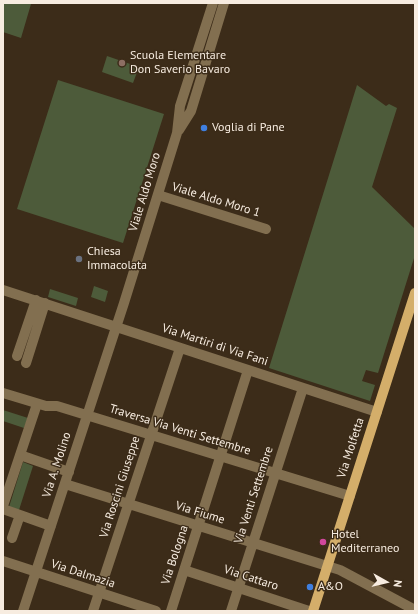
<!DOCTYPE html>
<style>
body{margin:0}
#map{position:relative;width:418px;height:614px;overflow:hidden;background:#3c2c19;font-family:"PT Sans",sans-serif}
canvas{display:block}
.frame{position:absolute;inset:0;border:4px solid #f7ece0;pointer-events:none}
.north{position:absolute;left:366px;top:562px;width:40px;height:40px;-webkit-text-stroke:3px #3c2c19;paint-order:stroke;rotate:98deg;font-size:11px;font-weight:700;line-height:16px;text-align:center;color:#f7ece0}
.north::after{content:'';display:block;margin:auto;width:14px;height:18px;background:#f7ece0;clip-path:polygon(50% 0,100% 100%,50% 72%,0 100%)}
</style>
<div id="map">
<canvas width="418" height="614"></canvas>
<div class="frame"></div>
<div class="north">N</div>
</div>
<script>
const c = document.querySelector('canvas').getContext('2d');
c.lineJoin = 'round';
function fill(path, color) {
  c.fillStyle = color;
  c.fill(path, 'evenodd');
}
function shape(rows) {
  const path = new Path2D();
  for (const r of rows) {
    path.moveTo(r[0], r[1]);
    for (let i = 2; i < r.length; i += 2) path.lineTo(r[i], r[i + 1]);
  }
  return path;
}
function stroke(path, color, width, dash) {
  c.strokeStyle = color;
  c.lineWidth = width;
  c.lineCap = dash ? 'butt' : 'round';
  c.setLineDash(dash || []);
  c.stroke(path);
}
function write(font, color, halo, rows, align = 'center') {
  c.font = font + ' "PT Sans",sans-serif';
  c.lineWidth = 3;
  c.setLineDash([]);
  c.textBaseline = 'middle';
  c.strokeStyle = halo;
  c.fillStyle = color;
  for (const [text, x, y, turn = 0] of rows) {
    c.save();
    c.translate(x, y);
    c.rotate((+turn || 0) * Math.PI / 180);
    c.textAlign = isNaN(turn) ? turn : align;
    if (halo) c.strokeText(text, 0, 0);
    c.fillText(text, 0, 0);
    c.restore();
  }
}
const green = shape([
 [3,3,31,4,21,38,3,32],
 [107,56,139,67,133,83,102,72],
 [58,80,164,114,123,243,17,209],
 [357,85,386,106,389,104,397,108,372,187,415,229,415,255,378,373,366,370,362,381,375,385,370,401,269,368],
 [94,286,108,291,105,302,91,297],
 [50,289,78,298,76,306,48,297],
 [3,410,28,418,24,428,3,421],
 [23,462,33,466,19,510,9,507]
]);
const minor = shape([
 [179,130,191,111,224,3],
 [158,195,266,229],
 [3,290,377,412],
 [17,356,36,300],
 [26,363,45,303],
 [3,393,46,406,57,406,350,496],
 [20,455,69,472],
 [65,484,340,570,415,610],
 [3,506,37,404],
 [3,509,51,526],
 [12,538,20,515],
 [3,561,156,611],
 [184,570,309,611],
 [23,611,124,303,177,133,180,106,213,3],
 [93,611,180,348],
 [171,611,248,370],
 [231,611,303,388]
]);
const major = shape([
 [313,611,415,293]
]);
const markers = [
 [122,63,4,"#8d6e63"],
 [204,128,4,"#3f7fe0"],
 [79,259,4,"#6b7280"],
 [323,542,4,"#d1479c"],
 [310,587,4,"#3f7fe0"]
];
const poiNames = [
 ["Scuola Elementare",130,56],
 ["Don Saverio Bavaro",130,70],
 ["Voglia di Pane",212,128],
 ["Chiesa",87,252],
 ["Immacolata",87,266],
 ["Hotel",331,535],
 ["Mediterraneo",331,549],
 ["A&O",318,587]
];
const streetNames = [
 ["Viale Aldo Moro",145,192,-73],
 ["Viale Aldo Moro 1",216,200,17],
 ["Via Martiri di Via Fani",215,345,18],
 ["Traversa Via Venti Settembre",180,430,17],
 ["Via Molfetta",351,448,-72],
 ["Via A. Molino",57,465,-72],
 ["Via Roscini Giuseppe",120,487,-72],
 ["Via Venti Settembre",254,495,-72],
 ["Via Fiume",200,513,17],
 ["Via Bologna",175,555,-72],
 ["Via Dalmazia",83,574,18],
 ["Via Cattaro",251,578,18]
];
fill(green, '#4d5b3a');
stroke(minor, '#826f50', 10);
stroke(major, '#d4ae6a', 10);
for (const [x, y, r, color] of markers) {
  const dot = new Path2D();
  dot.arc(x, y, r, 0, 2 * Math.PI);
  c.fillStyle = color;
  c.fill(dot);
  stroke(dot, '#3c2c19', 1.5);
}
write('12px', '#f7ece0', '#3c2c19', poiNames, 'left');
write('12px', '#f7ece0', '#3c2c19', streetNames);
</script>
